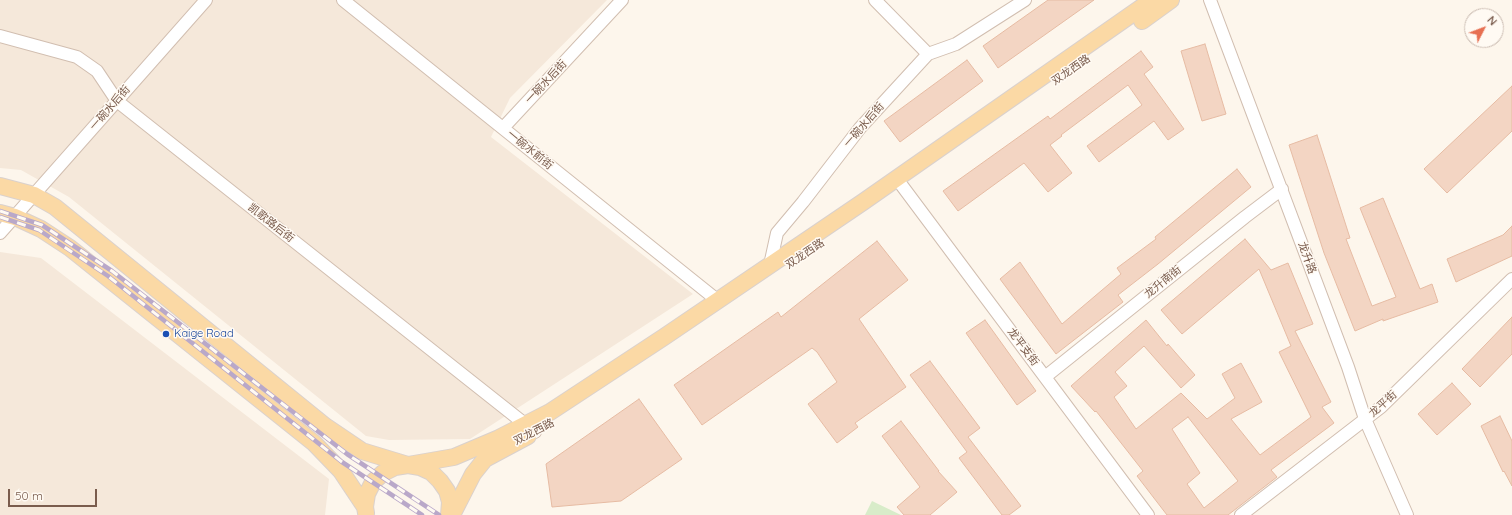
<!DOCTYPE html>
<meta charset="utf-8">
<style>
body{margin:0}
#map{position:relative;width:1512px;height:515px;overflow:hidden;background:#fdf6ec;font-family:Quicksand,sans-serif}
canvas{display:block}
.north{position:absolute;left:1464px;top:8px;width:40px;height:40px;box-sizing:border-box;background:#fffaf3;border:1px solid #cabbb1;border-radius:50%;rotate:48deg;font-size:11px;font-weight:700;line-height:16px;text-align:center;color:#7a5c4d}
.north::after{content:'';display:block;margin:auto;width:14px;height:18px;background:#e76f51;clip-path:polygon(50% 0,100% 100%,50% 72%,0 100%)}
.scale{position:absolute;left:8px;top:489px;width:89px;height:18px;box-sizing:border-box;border:2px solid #7a5c4d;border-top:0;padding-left:5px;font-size:12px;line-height:14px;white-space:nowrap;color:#7a5c4d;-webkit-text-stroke:3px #fffaf3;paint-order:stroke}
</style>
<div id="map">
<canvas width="1512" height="515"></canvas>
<div class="north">N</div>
<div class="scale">50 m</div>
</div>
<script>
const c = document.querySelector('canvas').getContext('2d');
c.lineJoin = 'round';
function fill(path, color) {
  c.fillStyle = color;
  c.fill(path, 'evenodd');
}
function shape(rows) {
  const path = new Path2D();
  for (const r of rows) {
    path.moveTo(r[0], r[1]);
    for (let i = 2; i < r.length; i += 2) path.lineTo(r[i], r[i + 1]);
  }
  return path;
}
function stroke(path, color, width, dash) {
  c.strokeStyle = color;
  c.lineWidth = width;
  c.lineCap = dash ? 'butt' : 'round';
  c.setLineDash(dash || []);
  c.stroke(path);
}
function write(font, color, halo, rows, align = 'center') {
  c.font = font + ' Quicksand,"Noto Sans SC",sans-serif';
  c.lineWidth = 3;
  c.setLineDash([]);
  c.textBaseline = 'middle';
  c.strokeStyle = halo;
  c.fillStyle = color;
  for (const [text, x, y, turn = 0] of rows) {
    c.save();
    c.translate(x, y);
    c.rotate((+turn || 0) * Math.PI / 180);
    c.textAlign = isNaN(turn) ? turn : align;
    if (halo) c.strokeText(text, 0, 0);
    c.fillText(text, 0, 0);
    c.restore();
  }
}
const residential = shape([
 [0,0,607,0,510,98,491,137,693,294,470,439,389,440,366,436,69,197,21,170,0,168],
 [0,252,41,258,329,479,325,515,0,515]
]);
const green = shape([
 [872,501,901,515,865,515]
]);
const building = shape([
 [1048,0,1094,0,998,68,983,46,1048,0],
 [1205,44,1226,114,1202,121,1181,51,1205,44],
 [1141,51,1153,67,1144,74,1184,129,1168,140,1154,121,1099,162,1087,146,1142,105,1128,85,1061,135,1062,136,1050,145,1072,173,1048,192,1024,163,958,211,943,191,1048,116,1050,119,1141,51],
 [967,60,983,81,900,142,884,121,967,60],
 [1512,86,1512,131,1447,193,1424,169,1512,86],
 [1317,135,1350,238,1346,239,1372,306,1396,297,1360,208,1383,198,1420,289,1432,284,1438,302,1383,321,1383,319,1355,331,1324,253,1289,145,1317,135],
 [1237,169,1251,187,1158,264,1118,295,1123,302,1056,354,1000,279,1020,262,1062,324,1121,274,1117,268,1156,239,1155,237,1237,169],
 [1512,226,1512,256,1456,282,1447,259,1503,235,1512,226],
 [1245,239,1271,270,1288,263,1313,324,1295,331,1331,402,1322,407,1334,423,1271,470,1277,477,1228,515,1167,515,1137,476,1143,471,1096,411,1095,412,1071,386,1146,320,1167,346,1168,344,1195,375,1181,388,1144,346,1115,372,1127,386,1114,397,1136,429,1181,393,1207,419,1235,398,1222,374,1241,363,1262,402,1231,419,1260,455,1311,417,1279,352,1291,346,1259,269,1182,334,1161,310,1245,239],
 [1188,417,1238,481,1204,508,1187,484,1200,473,1172,429,1188,417],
 [877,241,908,280,859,319,906,387,855,423,858,427,837,443,808,404,837,382,817,352,812,348,702,425,674,385,778,312,781,317,877,241],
 [1512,317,1512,354,1480,387,1462,369,1512,317],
 [985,320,1036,391,1017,405,966,333,985,320],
 [930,361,980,428,968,437,1021,506,1009,515,1002,515,959,458,967,452,910,375,930,361],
 [1452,383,1471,404,1437,435,1418,414,1452,383],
 [639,399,682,459,621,501,552,507,546,464,639,399],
 [1500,416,1512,441,1512,486,1504,471,1503,472,1481,426,1500,416],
 [901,421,939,471,938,471,957,492,930,515,904,515,897,507,920,487,882,436,901,421]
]);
const minor = shape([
 [343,0,717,300],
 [875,0,928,54],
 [1210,0,1348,367,1365,419,1407,515],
 [0,36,77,57,97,71,117,101,535,432],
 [503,128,622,0],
 [897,179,1148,515],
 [0,233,206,0],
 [770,265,777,233,803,202,860,128,928,54,956,44,1025,0],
 [1045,377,1245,217,1282,189],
 [1241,515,1381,407,1512,279]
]);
const major = shape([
 [1142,21,1171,0],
 [0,186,34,195,55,207,325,426,362,451,408,465,454,457,499,438,550,412,664,337,863,202,1152,0],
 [0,213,15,217,41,229,70,248,314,443,341,471,365,507],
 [366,513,365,507,367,494,373,482,383,473,395,467,408,465,420,467,431,472,440,481,447,491,450,502,449,515],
 [452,515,473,474,485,459,528,436]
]);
const rail = shape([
 [0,211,42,225,112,271,347,454,439,515],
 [0,217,39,230,108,276,342,462,422,515]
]);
const markers = [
 [166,334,4,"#1a4fb4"]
];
const streetNames = [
 ["双龙西路",1071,70,-35],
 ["一碗水后街",546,82,-47],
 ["一碗水后街",110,108,-49],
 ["一碗水后街",864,125,-49],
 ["一碗水前街",530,150,39],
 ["凯歌路后街",271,223,38],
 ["双龙西路",805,254,-34],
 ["龙升路",1307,258,70],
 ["龙升南街",1163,282,-39],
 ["龙平支街",1023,347,53],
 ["龙平街",1383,404,-42],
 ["双龙西路",534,432,-27]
];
const transitNames = [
 ["Kaige Road",174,334]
];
fill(residential, '#f5e8da');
fill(green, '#d8ecc9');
fill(building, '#f3d5c3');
stroke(building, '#e6bba3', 1);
stroke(minor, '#d1beb0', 14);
stroke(major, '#dad1cd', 18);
stroke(minor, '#fff', 12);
stroke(major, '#fbd9a5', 16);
stroke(rail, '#b9a8c9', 4.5);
stroke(rail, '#fffaf3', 3, [9]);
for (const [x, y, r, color] of markers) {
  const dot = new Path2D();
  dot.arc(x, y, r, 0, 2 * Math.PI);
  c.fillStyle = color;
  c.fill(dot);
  stroke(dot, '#fffaf3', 1.5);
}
write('11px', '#7a5c4d', '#fffaf3', streetNames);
write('11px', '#164399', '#fffaf3', transitNames, 'left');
</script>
